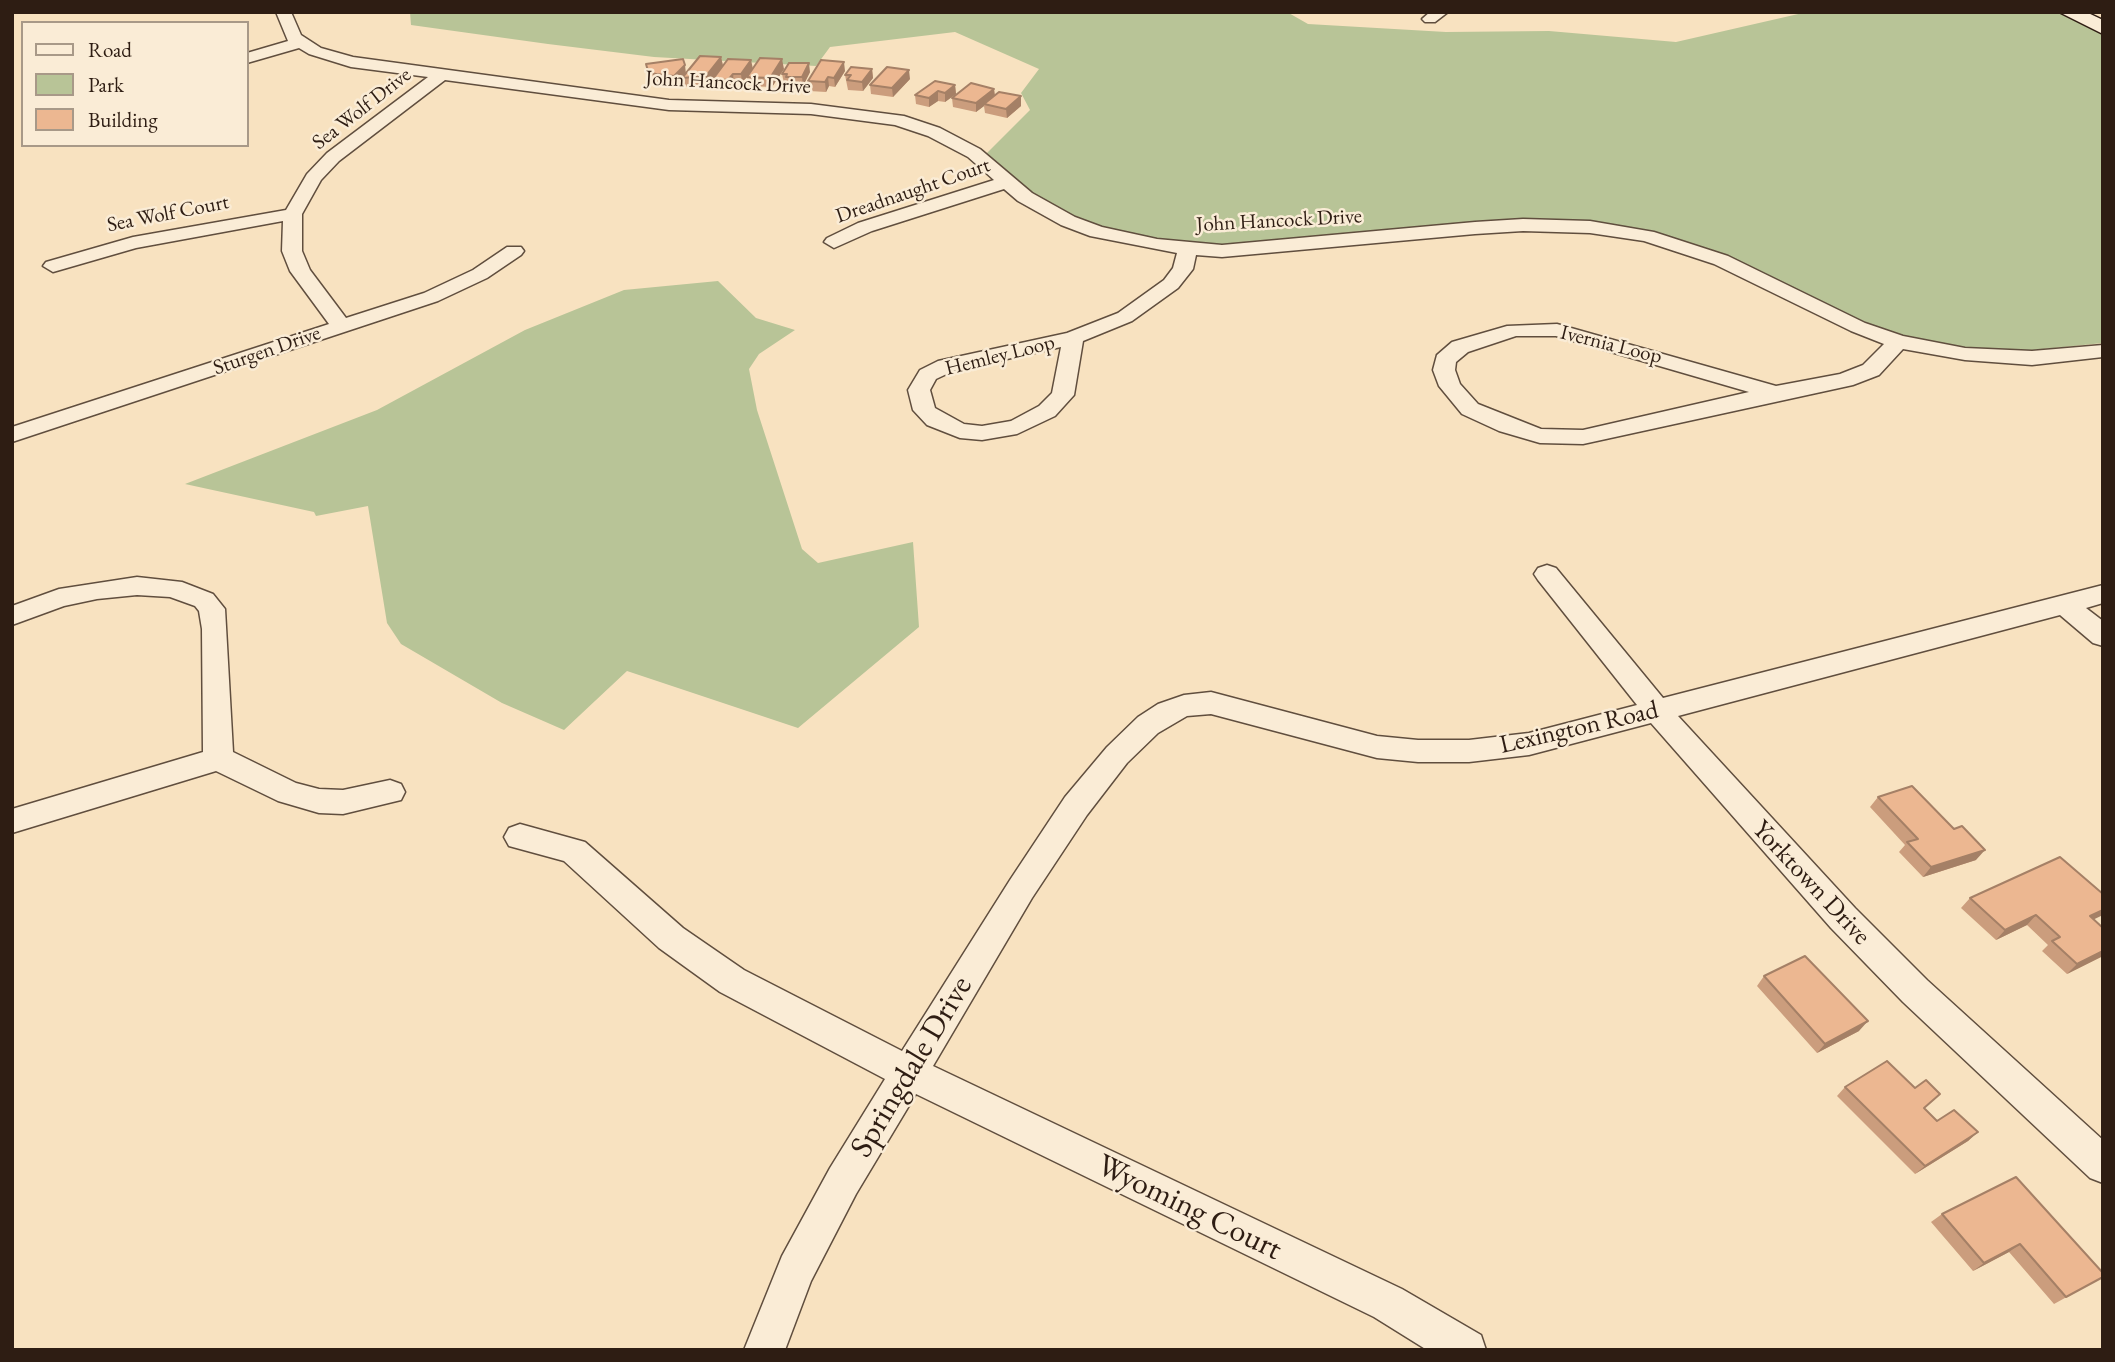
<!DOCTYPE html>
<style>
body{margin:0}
#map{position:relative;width:2115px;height:1362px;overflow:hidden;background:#f8e2c0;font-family:"EB Garamond",serif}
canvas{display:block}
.frame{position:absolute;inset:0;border:14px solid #2e1d13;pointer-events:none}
.legend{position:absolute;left:21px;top:21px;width:228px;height:126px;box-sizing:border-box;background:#faecd6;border:2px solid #a89988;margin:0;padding:9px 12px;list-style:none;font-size:21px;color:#2e1d13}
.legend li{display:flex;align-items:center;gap:14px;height:35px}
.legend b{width:35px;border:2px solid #a89988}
</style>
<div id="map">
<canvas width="2115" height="1362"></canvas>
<div class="frame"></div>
<ul class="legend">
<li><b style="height:9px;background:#faecd6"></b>Road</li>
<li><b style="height:19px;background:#b8c497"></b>Park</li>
<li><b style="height:19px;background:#ecb791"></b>Building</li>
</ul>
</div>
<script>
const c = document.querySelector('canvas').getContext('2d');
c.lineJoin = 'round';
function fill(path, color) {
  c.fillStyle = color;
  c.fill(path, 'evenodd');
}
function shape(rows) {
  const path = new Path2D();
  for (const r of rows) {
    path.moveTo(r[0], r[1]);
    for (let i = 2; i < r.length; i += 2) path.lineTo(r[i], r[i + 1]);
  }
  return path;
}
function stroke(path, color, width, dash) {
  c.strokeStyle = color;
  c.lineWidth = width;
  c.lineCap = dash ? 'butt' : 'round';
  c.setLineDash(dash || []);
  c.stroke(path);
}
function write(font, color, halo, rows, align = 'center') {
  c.font = font + ' "EB Garamond",serif';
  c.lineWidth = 5;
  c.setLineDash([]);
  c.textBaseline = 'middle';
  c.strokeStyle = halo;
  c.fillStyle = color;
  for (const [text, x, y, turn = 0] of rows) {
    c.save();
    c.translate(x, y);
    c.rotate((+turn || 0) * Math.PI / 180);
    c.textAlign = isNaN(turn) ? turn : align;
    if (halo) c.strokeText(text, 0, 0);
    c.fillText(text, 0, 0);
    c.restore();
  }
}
const green = shape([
 [410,12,1287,12,1308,24,1446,32,1549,31,1676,42,1807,12,2061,12,2103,32,2103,343,2024,351,1961,347,1899,336,1862,323,1726,256,1647,230,1588,221,1519,219,1470,222,1220,245,1158,240,1102,227,1073,217,1033,194,986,154,1030,110,1021,93,1039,69,955,32,830,47,816,66,654,57,548,44,411,25],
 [718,281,756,318,795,330,759,354,749,369,757,410,802,549,818,563,913,542,919,627,798,728,627,671,564,730,502,703,401,644,387,623,368,506,316,516,314,512,185,484,377,410,525,330,624,290]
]);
const minor = shape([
 [276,12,291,12,301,35,321,48,353,57,669,100,811,104,904,116,940,128,980,149,1032,193,1075,217,1102,227,1157,239,1222,245,1475,222,1523,219,1590,221,1654,232,1728,256,1865,323,1903,336,1965,348,2032,351,2103,345,2103,357,2032,365,1965,360,1903,349,1879,375,1853,385,1583,444,1540,443,1499,431,1462,414,1439,386,1433,370,1437,355,1452,342,1507,326,1557,324,1776,386,1840,374,1863,365,1884,344,1851,331,1714,264,1644,241,1590,233,1523,231,1475,234,1222,257,1196,255,1193,269,1178,288,1132,321,1083,341,1074,395,1055,416,1017,434,982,440,960,438,927,425,913,410,908,390,920,370,938,361,1067,333,1118,313,1164,280,1173,268,1177,253,1090,236,1061,225,1018,201,1004,189,872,231,834,248,824,242,827,238,858,223,994,180,968,157,928,136,895,125,811,114,669,110,445,80,339,161,321,180,302,214,302,251,310,270,346,318,424,293,473,270,507,247,521,247,524,251,521,255,487,278,438,301,12,442,12,427,329,324,290,271,282,251,283,221,136,248,53,272,43,266,46,262,133,237,286,210,307,174,327,153,428,77,351,67,309,54,299,48,247,63,247,53,288,41,276,12],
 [1516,336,1556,336,1749,392,1583,430,1541,429,1478,404,1460,384,1455,370,1456,362,1468,352,1516,336],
 [1061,347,1052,393,1039,406,1011,421,982,426,964,424,935,408,930,390,936,379,953,371,1061,347],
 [1430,12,1448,12,1435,22,1425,22,1422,19,1430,12],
 [1547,565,1556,568,1663,698,2103,585,2103,603,2086,608,2103,621,2103,646,2093,643,2060,615,1678,716,1855,908,1927,980,2103,1140,2103,1183,2090,1178,1903,1002,1831,928,1651,723,1529,755,1469,762,1418,762,1377,758,1211,714,1187,716,1158,733,1127,763,1087,815,1032,898,933,1066,1402,1289,1481,1335,1486,1350,1427,1350,1374,1317,916,1094,856,1194,811,1281,785,1350,744,1350,782,1256,830,1168,885,1079,720,992,659,948,564,861,509,846,504,837,509,828,520,824,585,842,683,928,744,970,902,1051,1010,880,1065,797,1107,747,1138,717,1158,704,1184,695,1211,692,1377,736,1418,740,1469,740,1529,733,1637,705,1538,580,1534,574,1538,568,1547,565],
 [137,577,182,582,213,594,225,609,233,752,296,783,319,789,343,790,390,780,401,784,405,792,401,800,343,814,319,813,278,801,216,771,12,833,12,809,203,752,202,629,199,611,195,606,170,597,137,595,97,599,64,606,12,625,12,606,59,589,137,577]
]);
const secondary = shape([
 [2059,12,2086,12,2103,20,2103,34,2059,12]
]);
const wall = shape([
 [721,57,723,66,753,69,784,69,772,87,749,86,747,77,750,73,742,83,734,83,730,89,714,88,713,79,708,85,684,87,682,79,676,85,650,82,646,64,686,72],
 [872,69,873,78,863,91,848,90,845,75],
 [845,71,835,87,829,86,826,92,809,91,808,81],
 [810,72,803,86,787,86,787,83,784,83,782,74],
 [910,79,893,97,871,94,870,85],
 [955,85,956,94,945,102,938,101,929,107,916,104,915,95],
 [994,89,995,96,1021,106,1007,118,985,113,984,106,976,112,953,107,952,98],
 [1878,797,1976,860,1923,877,1899,852,1905,845,1870,807],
 [1970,898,2094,920,2103,928,2103,956,2067,974,2042,951,2048,945,2027,925,1996,940,1961,908],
 [1764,976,1859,1031,1817,1053,1757,986],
 [1845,1087,1924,1109,1937,1121,1978,1132,1968,1141,1915,1174,1837,1096],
 [1942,1214,2103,1277,2054,1304,2009,1252,1973,1271,1931,1222]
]);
const shadedWall = shape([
 [721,57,723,66,708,85,706,76],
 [782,59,784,69,772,87,770,78],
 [751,60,753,69,742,83,741,74],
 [844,62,845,71,835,87,834,78],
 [809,63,810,72,803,86,802,77],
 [685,65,686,74,676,85,674,76],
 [872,69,873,78,863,91,862,82],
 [909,70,910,79,893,97,892,88],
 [733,74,734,83,730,89,728,80],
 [828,77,829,86,826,92,825,82],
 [955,85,956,94,945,102,945,93],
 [994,89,995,98,984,104,984,106,976,112,976,103],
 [938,91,938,101,929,107,929,98],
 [1021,96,1021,106,1007,118,1006,109],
 [1985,850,1976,860,1923,877,1931,867],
 [2103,910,2103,915,2080,926,2090,916],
 [2036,915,2027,925,1996,940,2005,930],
 [2103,951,2103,956,2067,974,2077,964],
 [1868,1021,1859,1031,1817,1053,1825,1044],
 [1978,1132,1968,1141,1915,1174,1925,1166],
 [2020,1244,2009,1252,1973,1271,1984,1263]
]);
const building = shape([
 [700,56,721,57,706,76,682,78,700,56],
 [760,58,782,59,770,78,747,77,760,58],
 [683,59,685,65,674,76,648,73,651,70,648,71,646,64,683,59],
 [728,59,751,60,741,74,733,74,728,80,713,79,728,59],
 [821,60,844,62,834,78,828,77,825,82,808,81,821,60],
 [789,63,809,63,802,77,786,77,787,74,782,74,789,63],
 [851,67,872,69,862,82,847,80,851,75,845,75,851,67],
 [887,67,909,70,892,88,870,85,887,67],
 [935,81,955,85,945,93,938,91,929,98,915,95,935,81],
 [971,83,994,89,976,103,952,98,971,83],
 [999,92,1021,96,1006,109,984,104,999,92],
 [1912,786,1954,829,1962,826,1985,850,1931,867,1907,842,1918,839,1878,797,1912,786],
 [2060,857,2103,894,2103,910,2090,916,2103,928,2103,951,2077,964,2052,941,2060,937,2036,915,2005,930,1970,898,2060,857],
 [1805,956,1868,1021,1825,1044,1764,976,1805,956],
 [1887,1061,1915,1088,1926,1080,1940,1094,1924,1108,1937,1121,1954,1110,1978,1132,1925,1166,1845,1087,1887,1061],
 [2016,1177,2103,1273,2103,1277,2066,1297,2020,1244,1984,1263,1942,1214,2016,1177]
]);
const farStreetnames = [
 ["John Hancock Drive",728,83,3],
 ["Sea Wolf Drive",362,109,-38],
 ["Dreadnaught Court",913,191,-19],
 ["Sea Wolf Court",168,214,-11],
 ["John Hancock Drive",1279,221,-3],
 ["Ivernia Loop",1611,345,14],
 ["Sturgen Drive",267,351,-19],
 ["Hemley Loop",1000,356,-14]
];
const streetNames = [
 ["Lexington Road",1579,728,-13],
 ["Yorktown Drive",1811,883,47]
];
const nearStreetnames = [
 ["Springdale Drive",912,1067,-59],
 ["Wyoming Court",1189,1208,26]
];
fill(green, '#b8c497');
stroke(minor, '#604e3e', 3);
stroke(secondary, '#2e1d13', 3);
fill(minor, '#faecd6');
fill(secondary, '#faecd6');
fill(wall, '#cb9d7d');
fill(shadedWall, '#a58066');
fill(building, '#ecb791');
stroke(building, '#a58066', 2);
write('21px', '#2e1d13', '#faecd6', farStreetnames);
write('26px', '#2e1d13', '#faecd6', streetNames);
write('32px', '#2e1d13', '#faecd6', nearStreetnames);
</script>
